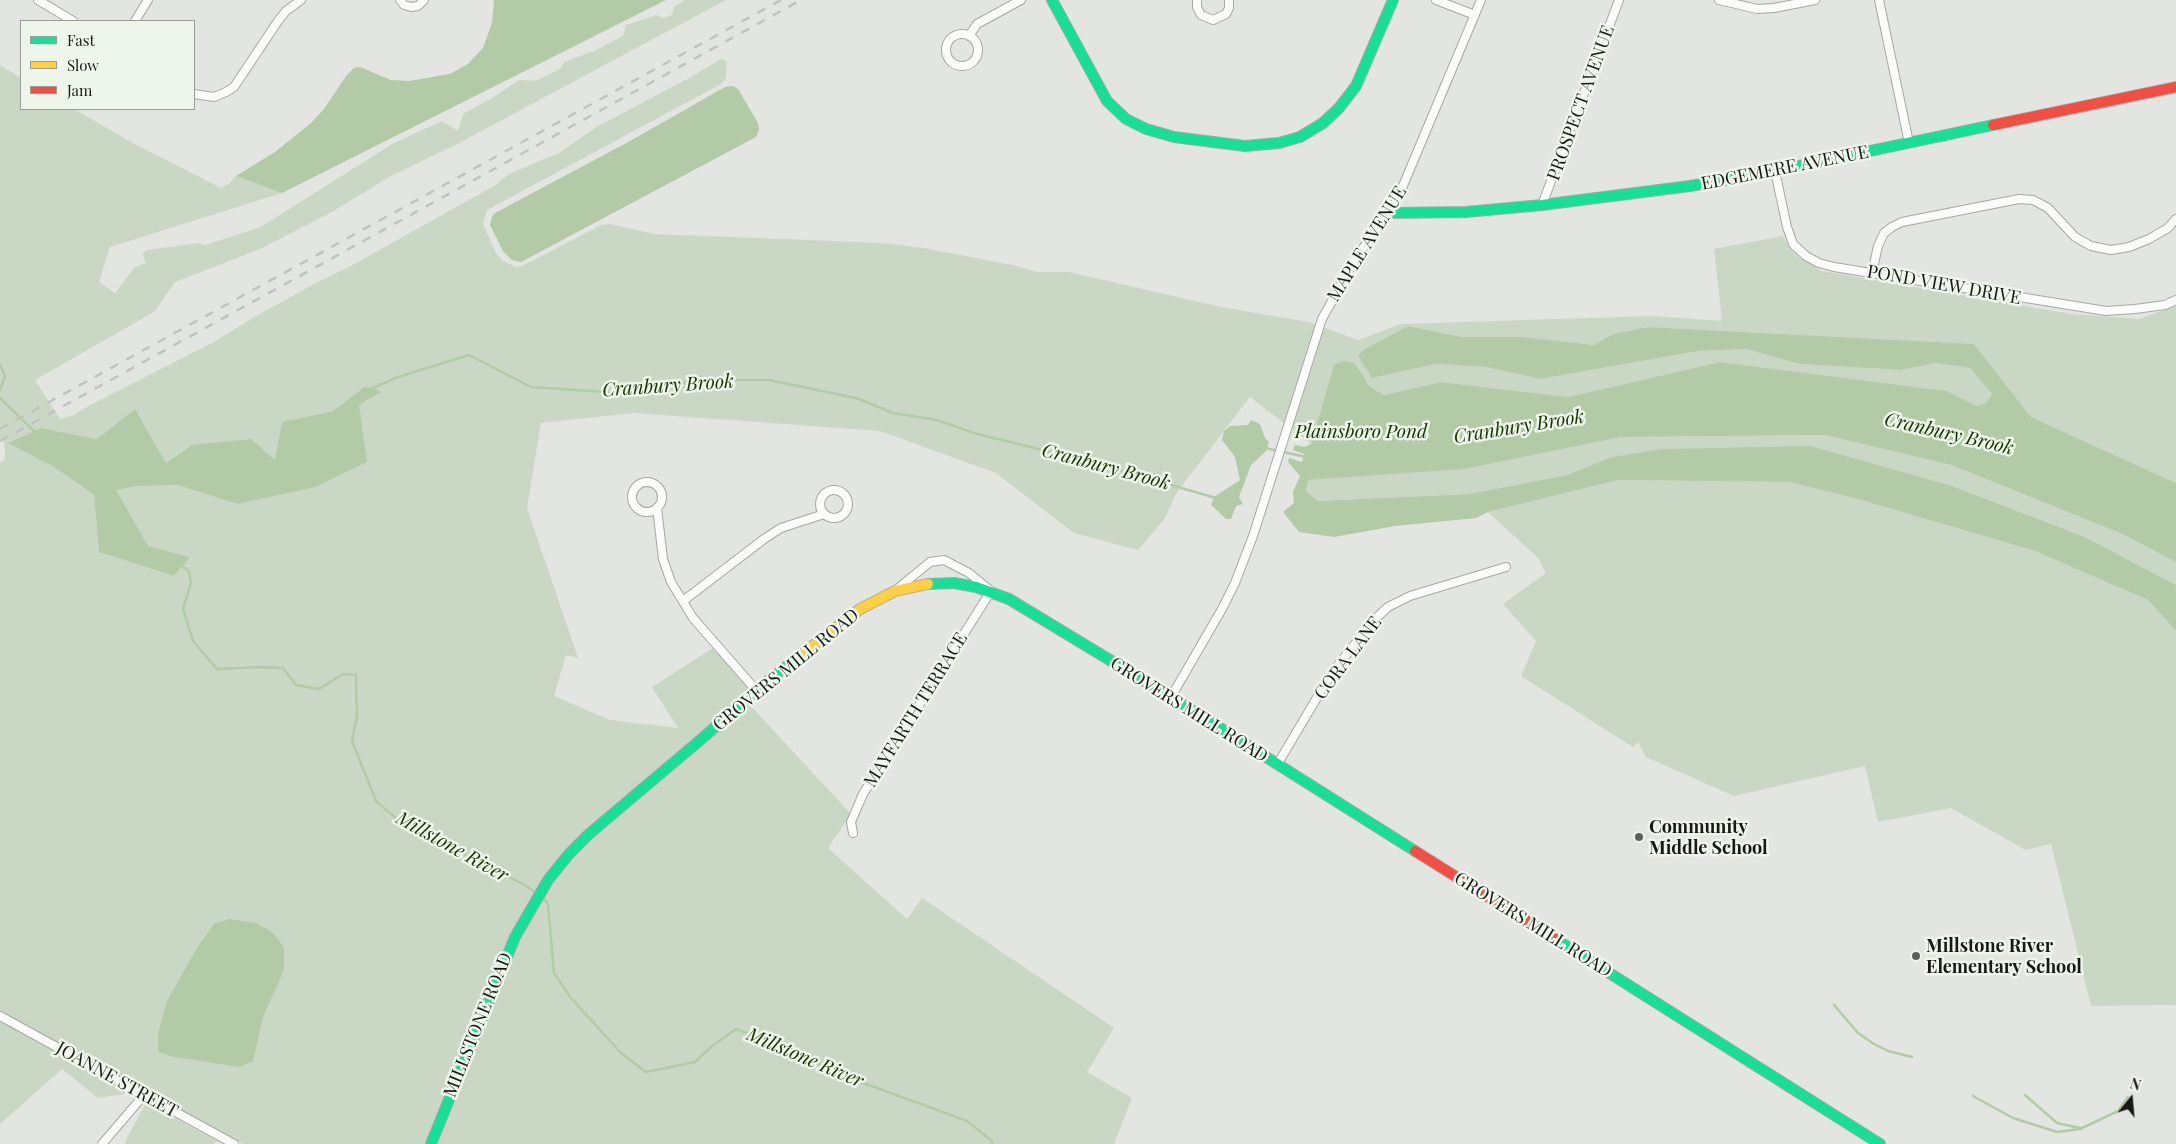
<!DOCTYPE html>
<style>
body{margin:0}
#map{position:relative;width:2176px;height:1144px;overflow:hidden;background:#e2e5e0;font-family:"Playfair Display",serif}
canvas{display:block}
.legend{position:absolute;left:20px;top:20px;width:175px;height:90px;box-sizing:border-box;background:#eef5eb;border:1px solid #989d96;margin:0;padding:6px 9px;list-style:none;font-size:15px;color:#171916}
.legend li{display:flex;align-items:center;gap:10px;height:25px}
.legend b{width:25px;border:1px solid #989d96}
.north{position:absolute;left:2106px;top:1074px;width:50px;height:50px;-webkit-text-stroke:4px #eef5eb;paint-order:stroke;rotate:17deg;font-size:14px;font-weight:700;line-height:20px;text-align:center;color:#171916}
.north::after{content:'';display:block;margin:auto;width:18px;height:22px;background:#171916;clip-path:polygon(50% 0,100% 100%,50% 72%,0 100%)}
</style>
<div id="map">
<canvas width="2176" height="1144"></canvas>
<ul class="legend">
<li><b style="height:6px;background:#16e098"></b>Fast</li>
<li><b style="height:6px;background:#ffcf43"></b>Slow</li>
<li><b style="height:6px;background:#f24e42"></b>Jam</li>
</ul>
<div class="north">N</div>
</div>
<script>
const c = document.querySelector('canvas').getContext('2d');
c.lineJoin = 'round';
function fill(path, color) {
  c.fillStyle = color;
  c.fill(path, 'evenodd');
}
function shape(rows) {
  const path = new Path2D();
  for (const r of rows) {
    if (r.length === 3) {
      path.moveTo(r[0] + r[2], r[1]);
      path.arc(r[0], r[1], r[2], 0, 2 * Math.PI);
      continue;
    }
    path.moveTo(r[0], r[1]);
    for (let i = 2; i < r.length; i += 2) path.lineTo(r[i], r[i + 1]);
  }
  return path;
}
function stroke(path, color, width, dash) {
  c.strokeStyle = color;
  c.lineWidth = width;
  c.lineCap = dash ? 'butt' : 'round';
  c.setLineDash(dash || []);
  c.stroke(path);
}
function write(font, color, halo, rows, align = 'center') {
  c.font = font + ' "Playfair Display",serif';
  c.lineWidth = 5;
  c.setLineDash([]);
  c.textBaseline = 'middle';
  c.strokeStyle = halo;
  c.fillStyle = color;
  for (const [text, x, y, turn = 0] of rows) {
    c.save();
    c.translate(x, y);
    c.rotate((+turn || 0) * Math.PI / 180);
    c.textAlign = isNaN(turn) ? turn : align;
    if (halo) c.strokeText(text, 0, 0);
    c.fillText(text, 0, 0);
    c.restore();
  }
}
const green = shape([
 [685,0,726,0,459,143,389,177,332,212,260,249,175,282,154,312,35,380,60,419,72,416,92,404,214,342,256,316,314,284,349,267,494,186,509,174,559,153,598,126,693,76,721,59,727,62,726,78,721,84,487,210,483,224,496,253,503,261,516,267,522,266,601,225,610,224,654,234,882,243,924,248,1017,266,1037,272,1069,272,1221,307,1309,322,1358,340,1401,324,1651,316,1722,321,1714,249,1783,236,1789,248,1800,258,1822,271,2071,314,2139,319,2176,306,2176,483,2031,417,1974,344,1648,327,1613,334,1595,345,1523,337,1462,337,1408,326,1358,356,1372,378,1436,364,1486,367,1540,379,1698,351,1746,349,1800,364,1900,370,1935,363,1970,368,1992,394,1986,403,1977,406,1947,391,1720,362,1568,397,1441,382,1384,395,1369,386,1364,377,1334,365,1311,444,1250,397,1177,492,1165,518,1138,550,1074,533,996,473,880,431,634,413,541,423,527,508,578,658,566,655,554,696,610,720,678,728,652,687,713,648,757,697,748,703,851,814,828,848,907,919,922,898,1114,1028,1087,1072,1132,1098,1114,1144,243,1144,146,1091,98,1098,62,1069,0,1124,0,463,5,459,5,451,4,443,0,437,0,65,21,78,21,109,74,109,131,142,221,188,230,183,236,176,282,193,110,247,99,282,115,293,135,267,146,263,142,254,147,250,199,243,205,245,261,227,392,144,442,121,458,131,463,114,492,98,519,80,536,81,561,68,564,62,594,51,623,36,626,25,657,15,663,18,672,15,674,7],
 [364,387,381,392,359,405,237,504,178,485,137,486,115,490,148,546,190,557,174,576,99,552,94,495,54,467,9,443,41,428,97,439,135,410,166,463,192,445,276,461,282,422,333,411],
 [1825,435,1951,465,2120,533,2176,562,2176,585,2085,537,1952,486,1612,457,1567,475,1468,494,1318,501,1306,491,1307,480,1465,469,1621,437],
 [1618,480,1789,482,1858,499,2035,551,2148,600,2176,631,2176,1005,2091,1006,2051,844,2026,850,1951,808,1878,822,1865,766,1734,796,1646,757,1638,742,1633,747,1521,676,1536,641,1503,604,1546,573,1538,558,1488,512],
 [146,1103,218,1141,213,1144,126,1144,125,1142]
]);
const water = shape([
 [494,0,666,0,282,193,236,176,275,152,311,123,324,109,346,76,354,68,360,67,391,80,409,81,450,74,468,64,483,48,492,23],
 [733,86,738,89,758,123,759,130,756,137,521,262,512,260,503,251,490,225,492,217,495,213,630,141,725,87],
 [1408,326,1462,337,1523,337,1594,345,1613,334,1648,327,1974,344,2031,417,2176,483,2176,562,2120,533,1951,465,1825,435,1621,437,1465,469,1308,480,1306,491,1318,501,1469,494,1567,475,1612,457,1663,449,1810,446,1952,486,2085,537,2176,585,2176,631,2148,600,2035,551,1858,499,1789,482,1618,480,1488,512,1476,518,1395,526,1334,537,1299,532,1283,512,1294,503,1293,492,1300,476,1288,462,1289,458,1302,462,1304,454,1293,450,1295,445,1304,447,1311,444,1334,365,1343,361,1354,363,1364,377,1369,386,1384,395,1441,382,1568,397,1720,362,1947,391,1977,406,1986,403,1992,394,1970,368,1935,363,1901,370,1800,364,1746,349,1698,351,1540,379,1486,367,1436,364,1372,378,1358,356,1362,351],
 [364,387,374,388,381,392,359,405,367,462,315,487,237,504,178,485,137,486,116,490,148,546,190,557,174,576,99,552,94,495,54,467,8,443,41,428,97,439,135,409,166,463,192,445,251,439,275,460,282,422,333,411],
 [1251,420,1260,424,1265,438,1269,442,1266,451,1251,465,1239,497,1243,504,1236,506,1231,519,1226,519,1211,505,1214,497,1240,480,1235,457,1222,440,1224,431,1230,426,1248,425],
 [229,919,256,923,272,932,284,947,284,970,263,1017,253,1061,240,1067,175,1057,158,1052,158,1034,167,1001,197,948,214,924]
]);
const stream = shape([
 [0,365,5,376,0,390],
 [373,388,398,377,469,355,531,387,619,393,700,380,769,380,856,398,893,413,937,420,977,434,1084,460,1216,498],
 [0,398,35,432],
 [1265,448,1306,457],
 [180,565,189,571,191,583,183,609,193,641,217,669,262,667,283,668,296,685,319,689,343,674,356,675,357,716,352,741,376,801,399,821,523,884,538,894],
 [542,897,548,904,554,973,571,998,621,1053,646,1072,695,1062,711,1047,736,1029,793,1050,836,1073,967,1121,992,1141,992,1144],
 [1834,1005,1858,1033,1874,1044,1888,1051,1912,1057],
 [2025,1095,2057,1123,2080,1128],
 [1973,1096,2013,1118,2057,1132,2080,1129,2118,1111,2128,1097]
]);
const street = shape([
 [38,0,73,21],
 [400,0,404,5,411,7,418,6,424,0],
 [1197,0,1197,7,1201,15,1213,20,1226,14,1229,8,1229,0],
 [1436,0,1475,15],
 [1719,0,1757,9,1774,8,1815,0],
 [1879,0,1909,143],
 [135,21,148,0],
 [962,50,16],
 [969,36,977,24,1021,0],
 [194,94,214,97,226,92,234,87,278,21,286,11,301,0],
 [1775,171,1787,227,1793,244,1806,256,1819,263,1834,267,2106,311,2135,309,2165,305,2176,300],
 [1542,205,1619,0],
 [1872,273,1878,246,1884,233,1892,227,1902,222,2019,199,2033,200,2048,208,2075,237,2091,246,2111,250,2129,247,2149,239,2168,228,2176,219],
 [647,497,15],
 [834,504,14],
 [657,508,663,559,671,582,693,618,756,690],
 [683,601,764,539,781,528,824,514],
 [1171,697,1222,609,1235,583,1253,536,1322,319,1354,261,1397,200,1481,0],
 [1277,765,1331,674,1374,620,1388,607,1410,596,1506,567],
 [853,833,851,822,863,794,991,591,969,573,944,560,930,562,896,590],
 [0,1016,234,1144],
 [102,1144,144,1095]
]);
const fast = shape([
 [1052,0,1107,101,1126,119,1146,129,1174,137,1245,146,1279,143,1300,137,1323,123,1339,108,1356,86,1393,0],
 [1389,213,1466,212,1542,205,1690,186,1775,171,1993,125],
 [928,584,954,583,976,587,1009,599,1171,697,1415,851],
 [1557,940,1880,1144],
 [431,1144,515,937,548,880,569,854,589,834,705,736,756,690,795,660]
]);
const slow = shape([
 [795,660,860,609,895,591,928,584]
]);
const jam = shape([
 [1993,125,2176,87],
 [1415,851,1557,940]
]);
const rail = shape([
 [0,429,781,0],
 [0,441,801,0]
]);
const markers = [
 [1639,837,5,"#5e605d"],
 [1916,956,5,"#5e605d"]
];
const streetNames = [
 ["PROSPECT AVENUE",1581,103,-70],
 ["EDGEMERE AVENUE",1785,168,-11],
 ["MAPLE AVENUE",1367,244,-58],
 ["POND VIEW DRIVE",1944,285,10],
 ["CORA LANE",1348,658,-53],
 ["GROVERS MILL ROAD",786,670,-39],
 ["MAYFARTH TERRACE",916,710,-58],
 ["GROVERS MILL ROAD",1189,710,32],
 ["GROVERS MILL ROAD",1533,925,32],
 ["MILLSTONE ROAD",478,1025,-68],
 ["JOANNE STREET",117,1080,29]
];
const poiNames = [
 ["Community",1649,827],
 ["Middle School",1649,848],
 ["Millstone River",1926,946],
 ["Elementary School",1926,967]
];
const waterNames = [
 ["Cranbury Brook",668,386,-4],
 ["Cranbury Brook",1519,427,-9],
 ["Plainsboro Pond",1361,432],
 ["Cranbury Brook",1949,434,13],
 ["Cranbury Brook",1106,467,15],
 ["Millstone River",452,847,29],
 ["Millstone River",805,1058,23]
];
fill(green, '#cbd7c5');
fill(water, '#b3caa7');
stroke(stream, '#b3caa7', 2.5);
stroke(street, '#a6a8a5', 10);
stroke(fast, '#a6a8a5', 12);
stroke(slow, '#a6a8a5', 12);
stroke(jam, '#a6a8a5', 12);
stroke(street, '#fbfbfa', 8);
stroke(fast, '#16e098', 10);
stroke(slow, '#ffcf43', 10);
stroke(jam, '#f24e42', 10);
stroke(rail, '#c2c2c1', 2.5, [9, 9]);
for (const [x, y, r, color] of markers) {
  const dot = new Path2D();
  dot.arc(x, y, r, 0, 2 * Math.PI);
  c.fillStyle = color;
  c.fill(dot);
  stroke(dot, '#eef5eb', 2);
}
write('18px', '#171916', '#eef5eb', streetNames);
write('bold 18px', '#171916', '#eef5eb', poiNames, 'left');
write('italic 19px', '#173301', '#eef5eb', waterNames);
</script>
